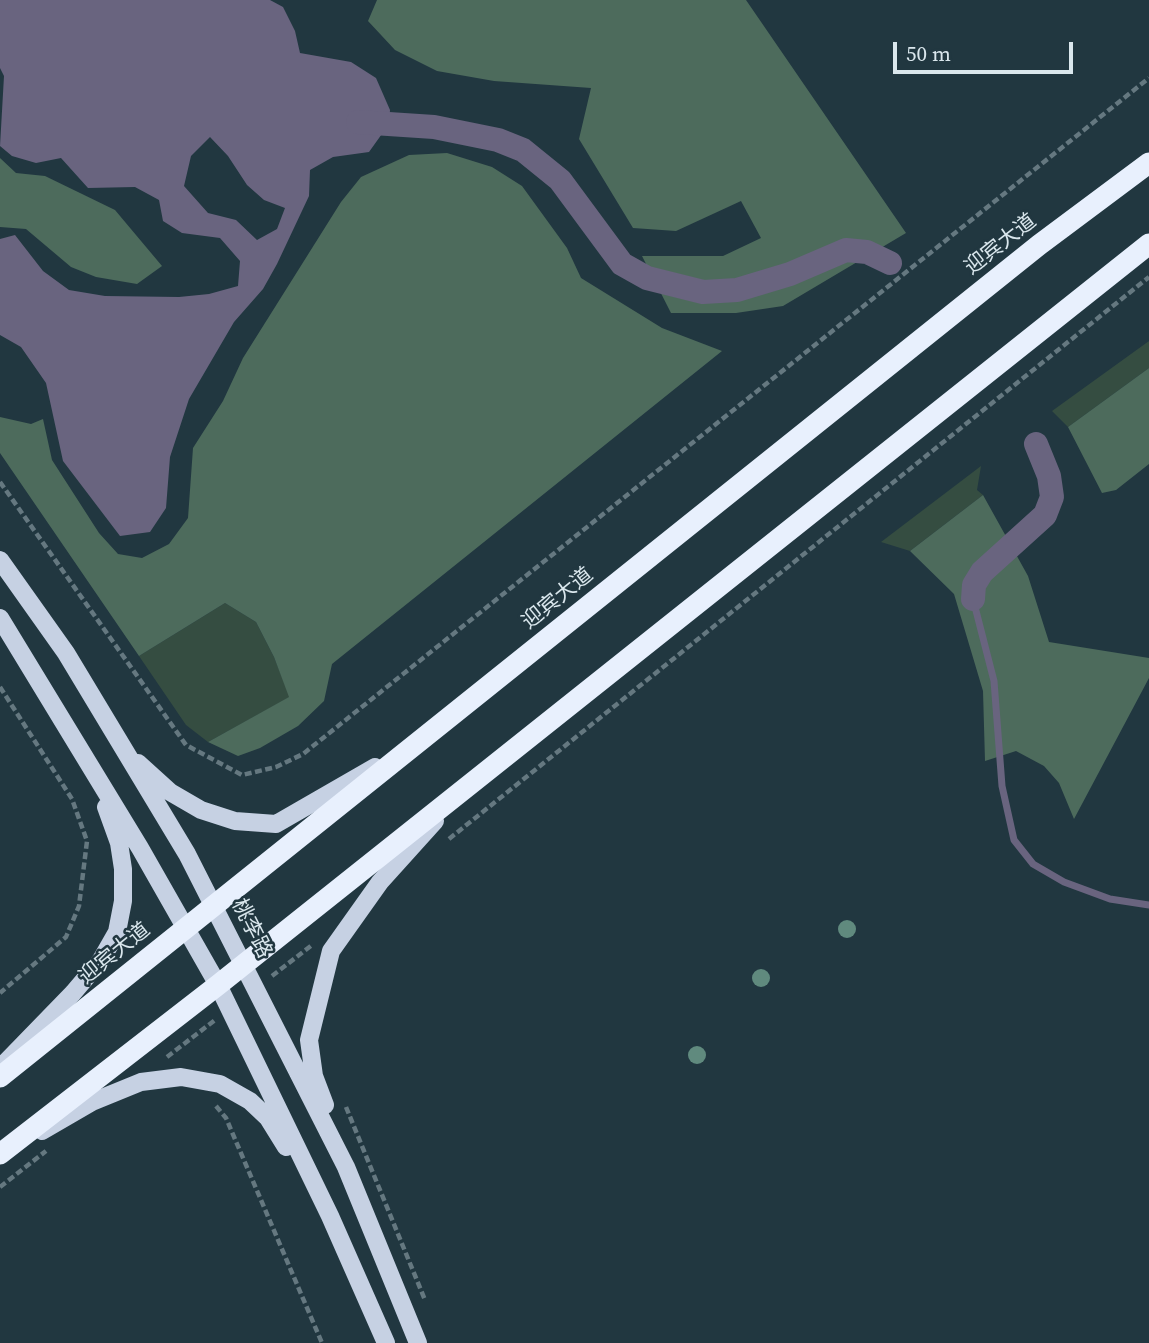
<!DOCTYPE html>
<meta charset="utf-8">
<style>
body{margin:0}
#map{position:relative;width:1149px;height:1343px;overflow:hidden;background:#213740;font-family:"Source Serif 4",serif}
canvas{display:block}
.scale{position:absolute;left:893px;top:42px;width:180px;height:32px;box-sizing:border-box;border:4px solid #dae7ed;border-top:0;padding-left:9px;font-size:21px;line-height:24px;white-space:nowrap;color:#dae7ed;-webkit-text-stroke:5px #213740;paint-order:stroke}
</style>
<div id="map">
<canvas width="1149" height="1343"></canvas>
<div class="scale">50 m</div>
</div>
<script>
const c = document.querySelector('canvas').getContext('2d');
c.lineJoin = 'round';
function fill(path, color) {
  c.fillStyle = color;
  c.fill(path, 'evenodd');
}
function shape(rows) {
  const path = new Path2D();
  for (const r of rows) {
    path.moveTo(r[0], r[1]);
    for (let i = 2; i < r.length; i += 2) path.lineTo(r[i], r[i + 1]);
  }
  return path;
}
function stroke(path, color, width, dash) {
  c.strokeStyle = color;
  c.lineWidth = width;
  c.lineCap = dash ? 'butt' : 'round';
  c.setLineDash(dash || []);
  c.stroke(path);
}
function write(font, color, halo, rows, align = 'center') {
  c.font = font + ' "Source Serif 4","Noto Sans SC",serif';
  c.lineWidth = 5;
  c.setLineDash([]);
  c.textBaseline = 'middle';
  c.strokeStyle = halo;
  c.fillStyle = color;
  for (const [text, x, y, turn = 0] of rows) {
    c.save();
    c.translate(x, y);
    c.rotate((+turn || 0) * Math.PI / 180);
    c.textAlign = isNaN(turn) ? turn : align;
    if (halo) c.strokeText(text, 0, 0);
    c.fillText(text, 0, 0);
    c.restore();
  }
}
const green = shape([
 [1149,341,1149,368,1068,427,1052,411],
 [981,466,977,490,983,495,910,551,881,542],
 [225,603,256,622,274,657,290,697,208,742,186,725,139,656]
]);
const forest = shape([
 [377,0,746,0,906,233,783,306,736,313,671,313,642,256,723,256,761,238,741,201,676,231,633,228,579,139,591,88,494,81,437,71,395,50,368,21],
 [447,153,492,167,522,186,567,248,581,278,662,328,722,351,332,664,324,701,298,726,260,748,238,756,208,742,289,697,274,657,256,622,225,603,139,656,0,453,0,417,31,424,43,419,52,460,99,533,118,554,142,558,169,544,188,518,193,448,223,401,243,358,341,202,361,177,409,155],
 [0,158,16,173,45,176,115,210,162,266,137,284,96,277,71,267,26,229,0,227],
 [1149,368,1149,464,1116,490,1102,493,1068,427],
 [983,495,1028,576,1049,642,1149,658,1149,678,1074,819,1059,783,1044,766,1016,751,985,761,983,691,954,594,910,551]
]);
const water = shape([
 [0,0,270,0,283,7,295,31,300,53,351,62,376,78,390,110,389,124,369,152,333,157,310,170,309,196,277,264,263,289,234,322,189,399,170,457,166,508,150,532,120,536,63,461,46,383,21,347,0,335,0,239,15,235,43,271,69,290,105,296,179,297,209,294,238,286,240,261,220,238,182,233,163,221,159,200,135,187,88,188,61,158,36,163,12,156,0,146,4,76,0,68],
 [210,137,228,156,247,185,264,200,285,208,277,229,257,240,236,220,208,213,184,186,191,156]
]);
const stream = shape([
 [973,599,994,681,1002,786,1014,840,1033,864,1064,882,1110,899,1149,905]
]);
const canal = shape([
 [358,122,434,127,498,140,523,150,560,180,622,264,647,278,703,292,737,290,790,274,846,250,867,252,890,263],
 [973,599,974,585,982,572,1045,515,1052,497,1049,476,1036,444]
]);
const path = shape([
 [0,482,186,745,242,775,276,767,303,754,1149,78],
 [0,687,72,799,87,841,79,906,66,937,0,993],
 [449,839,1149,277],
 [272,976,312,945],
 [167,1057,215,1020],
 [216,1106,226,1118,322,1343],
 [346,1107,425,1300],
 [0,1187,46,1151]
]);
const major = shape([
 [0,560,66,653,187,854,346,1167,418,1343],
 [0,618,140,848,218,985,330,1216,386,1343],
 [138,763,170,792,201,810,235,821,276,824,375,767],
 [5,1063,73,993,101,960,117,932,123,901,123,869,119,843,106,807],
 [325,1105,314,1076,309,1040,331,951,380,882,435,821],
 [42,1131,92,1102,141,1082,181,1077,220,1084,250,1101,268,1118,286,1147]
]);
const highway = shape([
 [0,1077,1039,245,1149,163],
 [0,1154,218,985,1149,244]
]);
const trees = [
 [847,929],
 [761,978],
 [697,1055]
];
const streetNames = [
 ["迎宾大道",1001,245,-38],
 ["迎宾大道",558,599,-39],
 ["桃李路",251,929,63],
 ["迎宾大道",115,954,-39]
];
fill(green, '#354d41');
fill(forest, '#4d6b5c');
fill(water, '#69647f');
stroke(stream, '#69647f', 7);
stroke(canal, '#69647f', 24);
stroke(path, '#657880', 4.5, [7, 3.5]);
stroke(major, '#c6d1e3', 18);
stroke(highway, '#e8f0fd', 21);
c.fillStyle = '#608a7e';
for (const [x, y] of trees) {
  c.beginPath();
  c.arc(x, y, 9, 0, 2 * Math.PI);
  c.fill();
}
write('21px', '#dae7ed', '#213740', streetNames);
</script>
